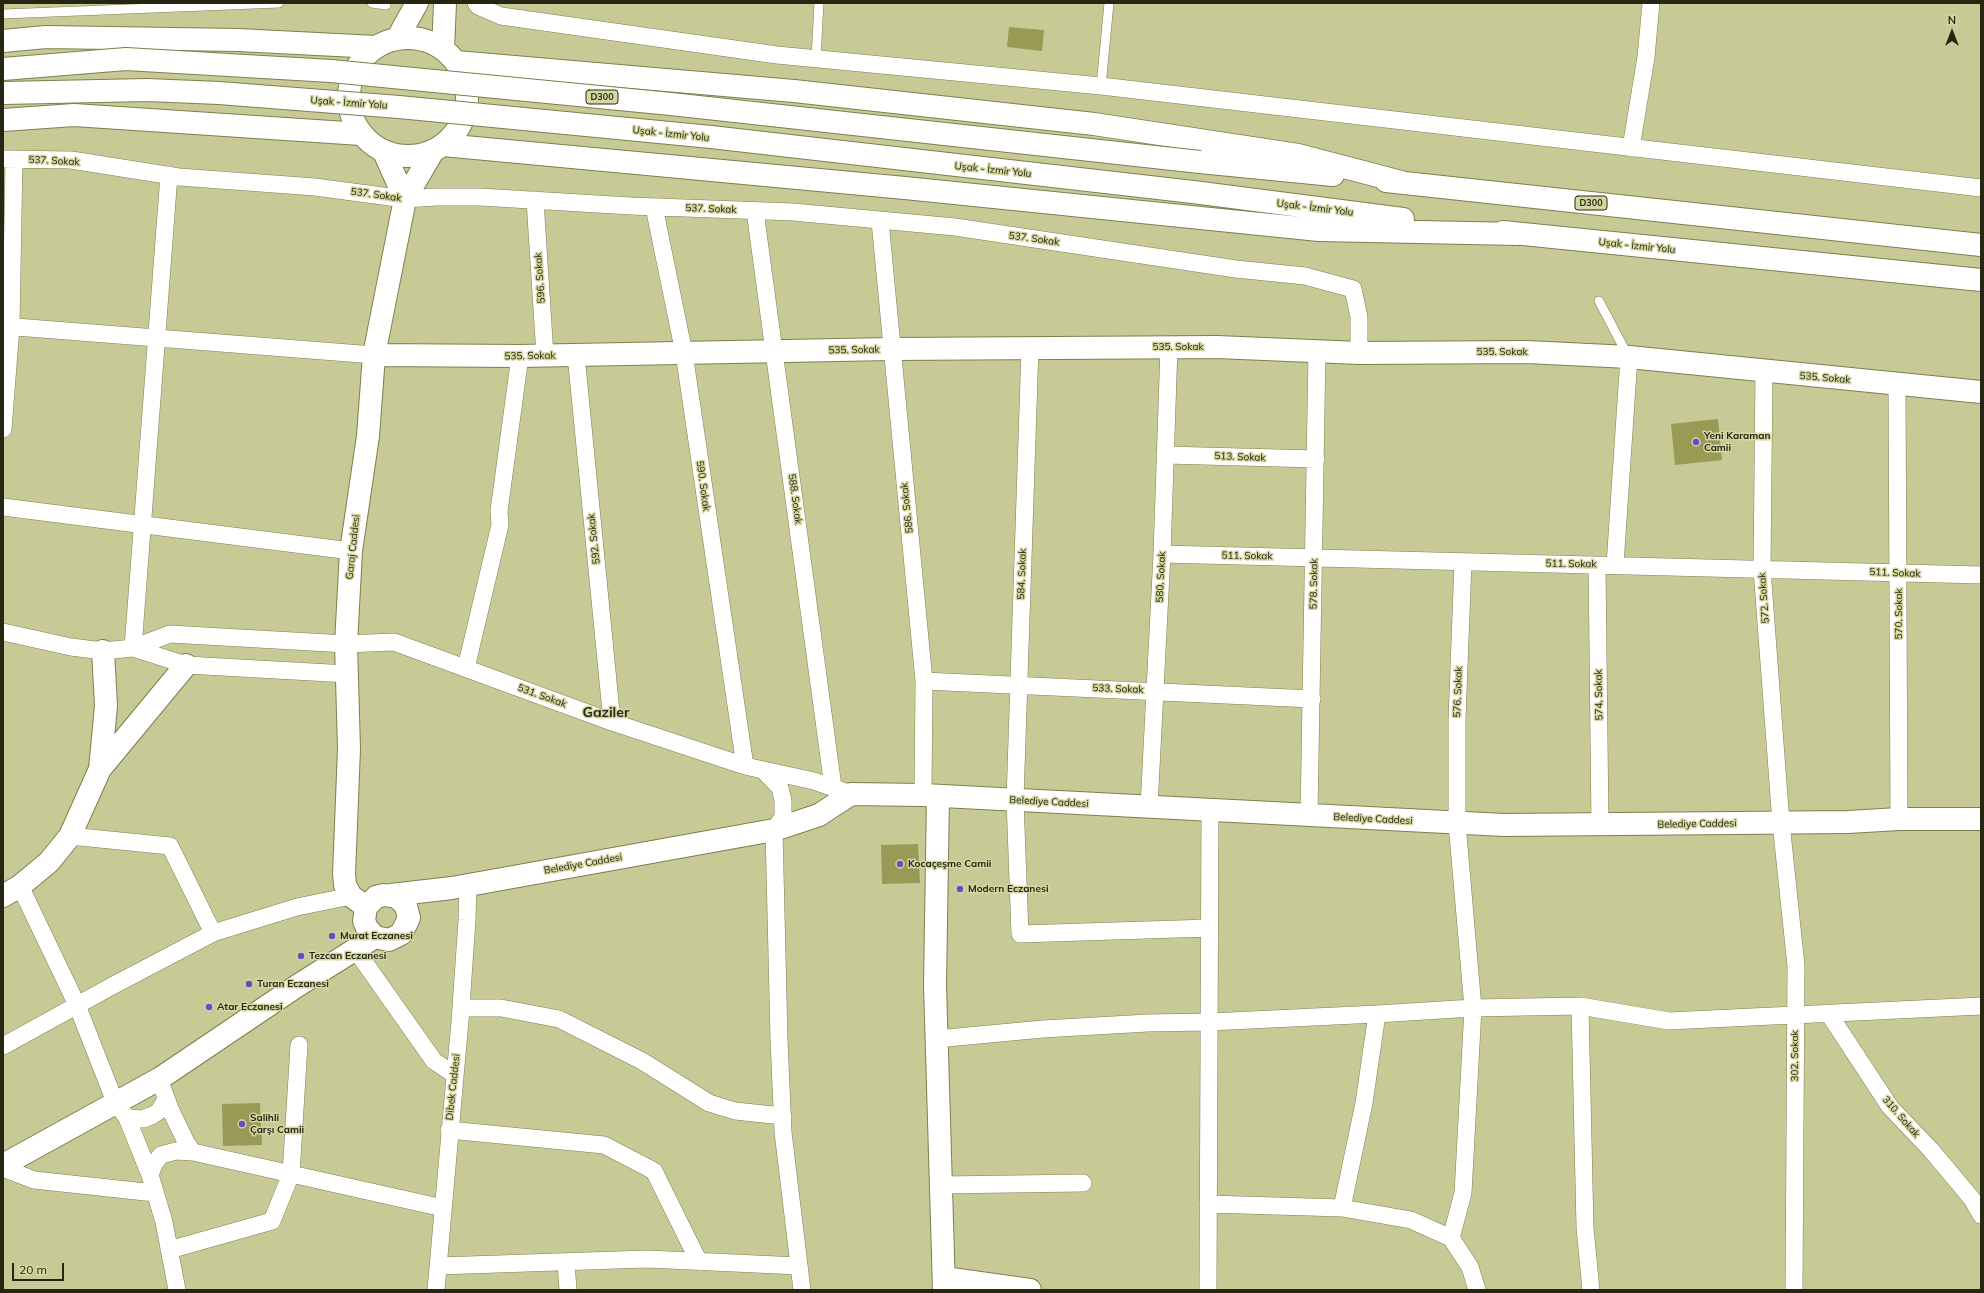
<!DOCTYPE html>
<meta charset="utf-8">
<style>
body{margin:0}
#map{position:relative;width:1984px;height:1293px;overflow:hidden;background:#c8ca96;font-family:Mulish,sans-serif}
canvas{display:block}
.frame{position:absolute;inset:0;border:4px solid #262612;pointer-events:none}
.north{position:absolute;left:1932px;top:12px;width:40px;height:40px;-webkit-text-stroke:3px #d5d7a3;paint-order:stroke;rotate:0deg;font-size:11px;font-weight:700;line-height:16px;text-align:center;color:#262612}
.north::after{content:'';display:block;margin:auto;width:14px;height:18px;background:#262612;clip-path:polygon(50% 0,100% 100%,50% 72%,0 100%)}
.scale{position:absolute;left:12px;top:1263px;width:52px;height:18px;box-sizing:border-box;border:2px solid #262612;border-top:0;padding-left:5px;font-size:12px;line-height:14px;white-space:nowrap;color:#262612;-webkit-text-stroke:3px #d5d7a3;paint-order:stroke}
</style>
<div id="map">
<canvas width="1984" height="1293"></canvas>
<div class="frame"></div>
<div class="north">N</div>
<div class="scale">20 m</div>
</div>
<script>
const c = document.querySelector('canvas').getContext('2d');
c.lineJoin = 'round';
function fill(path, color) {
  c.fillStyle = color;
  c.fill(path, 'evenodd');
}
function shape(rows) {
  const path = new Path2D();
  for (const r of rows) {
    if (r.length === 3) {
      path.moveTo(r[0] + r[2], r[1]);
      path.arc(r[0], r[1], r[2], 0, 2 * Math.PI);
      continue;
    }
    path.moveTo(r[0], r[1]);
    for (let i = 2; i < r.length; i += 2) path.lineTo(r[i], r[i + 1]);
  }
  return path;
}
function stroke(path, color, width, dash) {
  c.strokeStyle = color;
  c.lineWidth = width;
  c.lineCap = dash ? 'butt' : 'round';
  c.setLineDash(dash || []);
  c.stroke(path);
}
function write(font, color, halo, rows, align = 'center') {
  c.font = font + ' Mulish,sans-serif';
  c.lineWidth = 3;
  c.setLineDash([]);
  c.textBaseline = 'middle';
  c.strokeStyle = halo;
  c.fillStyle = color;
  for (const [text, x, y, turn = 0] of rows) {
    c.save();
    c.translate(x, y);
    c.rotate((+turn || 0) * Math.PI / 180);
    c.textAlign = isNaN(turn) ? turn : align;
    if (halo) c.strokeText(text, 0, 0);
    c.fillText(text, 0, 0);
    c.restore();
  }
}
const building = shape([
 [1009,27,1044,30,1042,51,1007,47],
 [1718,419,1722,460,1675,465,1671,424],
 [918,844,920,883,882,884,881,845],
 [260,1103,262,1145,223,1146,222,1104]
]);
const service = shape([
 [372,3,386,5],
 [3,14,279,3],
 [816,58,819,3],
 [1101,86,1109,3],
 [1599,301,1628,356]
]);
const minor = shape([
 [476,3,478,6,501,16,777,55,1101,86,1981,188],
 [1631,148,1646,57,1651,3],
 [3,159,71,160,179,177,315,187,405,199,436,197,480,197,631,206,793,212,955,227,1236,269,1305,276,1353,289,1359,317,1359,353],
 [535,200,545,356],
 [654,207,684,353,745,766],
 [755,211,833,787],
 [880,221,924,681,923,795],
 [3,326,374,355],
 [1030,347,1015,800,1020,934,1209,928],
 [576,355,612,722],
 [1764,372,1762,569,1781,823,1796,966,1794,1290],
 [1897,384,1899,819],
 [3,429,11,327,14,159],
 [1165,455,1316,459],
 [3,507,351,551],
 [1162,554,1981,575],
 [1597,565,1600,825],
 [1615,565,1629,357],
 [3,632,71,647,103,651,133,648,170,634,346,644,394,642,612,722,745,766,814,781,851,794],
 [133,648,169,175],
 [133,648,186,665,348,674],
 [466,668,500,525,499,511,520,356],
 [924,681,1312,699],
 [764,771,780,788,783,800,783,817,774,830,779,1039,783,1132,802,1290],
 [1149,807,1162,554,1169,347],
 [1309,816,1317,351],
 [70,836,170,846,213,933],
 [20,886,77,1005,115,1102,127,1118,150,1175,164,1222,177,1290],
 [355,949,434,1061,455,1075],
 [1580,1006,1585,1228,1591,1290],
 [461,1008,501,1008,559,1019,642,1061,709,1103,735,1111,783,1116],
 [1829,1014,1890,1107,1931,1150,1972,1199,1981,1215],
 [936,1039,1043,1029,1148,1023,1209,1022,1377,1014],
 [3,1046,112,986,213,933,297,907,351,896],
 [159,1079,171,1111,186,1142,193,1152],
 [127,1118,143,1119,153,1115,159,1111,166,1099],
 [449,1130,604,1145,654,1171,699,1262],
 [3,1168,34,1180,155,1193],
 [150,1175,154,1164,161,1155,176,1151,193,1152,443,1208],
 [941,1185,1083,1183],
 [1208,1204,1342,1208,1411,1220,1451,1238,1470,1267,1477,1290],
 [1342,1208,1364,1103,1377,1014,1473,1008,1580,1006,1669,1021,1981,1006],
 [1451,1238,1463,1193,1473,1008,1457,823,1457,720,1463,562],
 [169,1250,272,1221,291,1174,299,1045],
 [566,1262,568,1290],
 [438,1266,647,1259,799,1266],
 [436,1290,460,1021,467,920,468,885],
 [1208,1290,1210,810]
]);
const tertiary = shape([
 [384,152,405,199],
 [374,355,520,356,891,349,1217,347,1359,353,1527,352,1629,357,1981,392],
 [100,769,106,706,103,651],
 [938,796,935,985,944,1290],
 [391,895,452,888,774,830,819,815,851,794,923,795,1504,825,1848,822,1899,819,1981,819],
 [3,896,20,886,49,862,70,836,100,769,186,665],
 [366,907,351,896,345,885,344,874,349,749,346,644,351,551,368,436,374,355,405,199,433,151],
 [3,1165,159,1079,297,986,375,937,389,940,401,934,409,918,406,906,397,897,384,895,376,897,366,907,364,921,367,928,375,937],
 [944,1278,1030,1290]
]);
const secondary = shape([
 [408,97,59],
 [397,39,417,3],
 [443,49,445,3]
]);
const trunk = shape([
 [3,41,46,37,238,40,376,47],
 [456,62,794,91,1094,124,1298,155,1401,182],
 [3,120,74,115,361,134],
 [443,145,905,188,1319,230,1518,234],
 [1200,162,1333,175],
 [1386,181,1981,245],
 [1193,192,1403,219],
 [1503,232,1981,280]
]);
const trunkBridge = shape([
 [3,69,126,59,331,71,671,104,1200,162],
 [3,93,147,90,219,93,399,107,711,137,1193,192]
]);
const markers = [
 [1696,442,4,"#694bc4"],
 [900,864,4,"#694bc4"],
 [960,889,4,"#694bc4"],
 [332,936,4,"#694bc4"],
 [301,956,4,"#694bc4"],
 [249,984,4,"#694bc4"],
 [209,1007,4,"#694bc4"],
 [242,1124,4,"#694bc4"]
];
const shields = [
 [602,97,32],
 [1591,203,32]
];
const shieldNames = [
 ["D300",602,97],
 ["D300",1591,203]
];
const streetNames = [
 ["Uşak - İzmir Yolu",349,103,4],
 ["Uşak - İzmir Yolu",671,134,6],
 ["537. Sokak",54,161,3],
 ["Uşak - İzmir Yolu",993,170,6],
 ["537. Sokak",376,195,8],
 ["Uşak - İzmir Yolu",1315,208,7],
 ["537. Sokak",711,209,2],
 ["537. Sokak",1034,239,8],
 ["Uşak - İzmir Yolu",1637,246,6],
 ["596. Sokak",540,278,-94],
 ["535. Sokak",1178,347],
 ["535. Sokak",854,350,-1],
 ["535. Sokak",1502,352],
 ["535. Sokak",530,356,-1],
 ["535. Sokak",1825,378,5],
 ["513. Sokak",1240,457,2],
 ["590. Sokak",703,486,82],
 ["588. Sokak",795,499,82],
 ["586. Sokak",907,508,-96],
 ["592. Sokak",594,539,-96],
 ["Garaj Caddesi",353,547,-84],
 ["511. Sokak",1247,556,1],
 ["511. Sokak",1571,564,1],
 ["511. Sokak",1895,573,2],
 ["584. Sokak",1022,574,-88],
 ["580. Sokak",1161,577,-87],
 ["578. Sokak",1314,584,-89],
 ["572. Sokak",1764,598,-94],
 ["570. Sokak",1899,614,-90],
 ["533. Sokak",1118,689,2],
 ["576. Sokak",1458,692,-88],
 ["574. Sokak",1599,695,-91],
 ["531. Sokak",542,696,20],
 ["Belediye Caddesi",1049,802,3],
 ["Belediye Caddesi",1373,819,3],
 ["Belediye Caddesi",1697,824,-1],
 ["Belediye Caddesi",583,864,-10],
 ["302. Sokak",1795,1056,-90],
 ["Dibek Caddesi",453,1087,-84],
 ["310. Sokak",1901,1117,49]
];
const poiNames = [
 ["Yeni Karaman",1704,436],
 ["Camii",1704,448],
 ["Kocaçeşme Camii",908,864],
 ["Modern Eczanesi",968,889],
 ["Murat Eczanesi",340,936],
 ["Tezcan Eczanesi",309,956],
 ["Turan Eczanesi",257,984],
 ["Atar Eczanesi",217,1007],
 ["Salihli",250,1118],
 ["Çarşı Camii",250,1130]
];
const districtNames = [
 ["Gaziler",606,713]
];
fill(building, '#989a55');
stroke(service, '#7e7f4e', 10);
stroke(minor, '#7e7f4e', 18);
stroke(tertiary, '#7e7f4e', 24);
stroke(secondary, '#7e7f4e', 24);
stroke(trunk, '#7e7f4e', 24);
stroke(service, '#fff', 9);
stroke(minor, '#fff', 17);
stroke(tertiary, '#fff', 22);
stroke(secondary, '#fff', 22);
stroke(trunk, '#fff', 22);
stroke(trunkBridge, '#7e7f4e', 24, []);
stroke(trunkBridge, '#fff', 22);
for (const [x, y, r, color] of markers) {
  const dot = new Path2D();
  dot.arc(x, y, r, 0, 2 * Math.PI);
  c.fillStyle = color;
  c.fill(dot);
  stroke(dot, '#d5d7a3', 1.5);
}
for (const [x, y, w] of shields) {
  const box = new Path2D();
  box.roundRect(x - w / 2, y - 7, w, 14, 3);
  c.fillStyle = '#d5d7a3';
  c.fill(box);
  stroke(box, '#262612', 1);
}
write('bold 9px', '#262612', null, shieldNames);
write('10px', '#262612', '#d5d7a3', streetNames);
write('bold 10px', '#262612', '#d5d7a3', poiNames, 'left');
write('bold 14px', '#262612', '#d5d7a3', districtNames);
</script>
